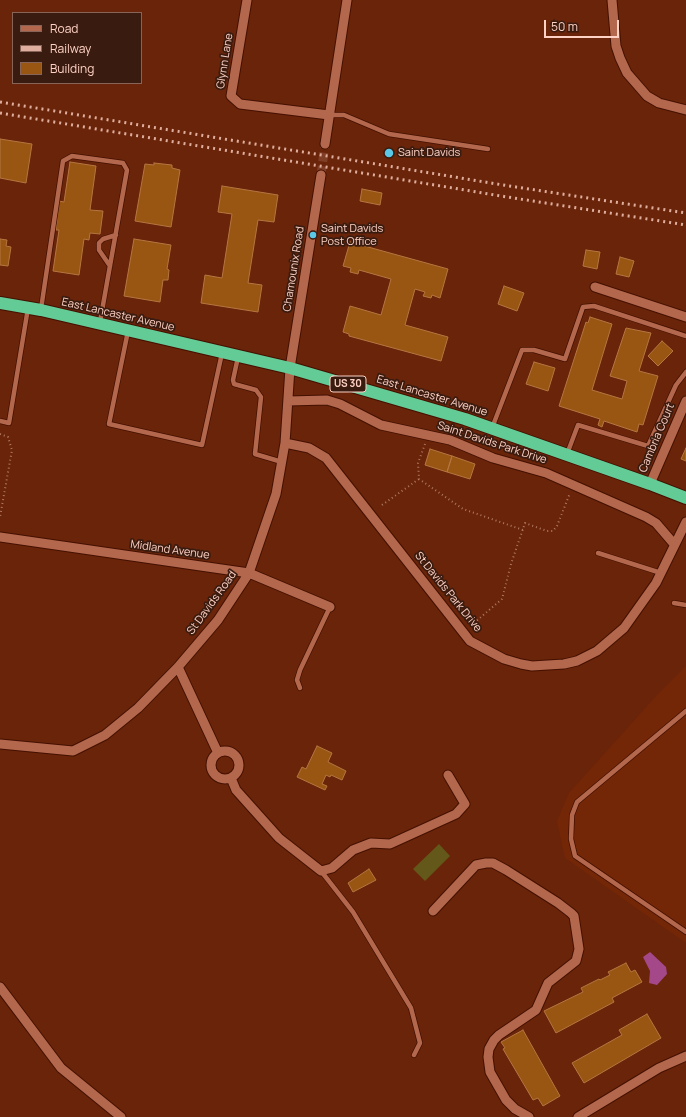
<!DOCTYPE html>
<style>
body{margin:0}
#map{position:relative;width:686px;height:1117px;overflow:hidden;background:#692409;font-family:Manrope,sans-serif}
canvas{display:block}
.legend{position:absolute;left:12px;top:12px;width:130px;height:72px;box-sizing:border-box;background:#3a1b10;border:1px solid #886458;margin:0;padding:5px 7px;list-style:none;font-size:12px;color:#fdd1c3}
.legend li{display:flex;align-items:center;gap:8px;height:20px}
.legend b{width:20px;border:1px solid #886458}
.scale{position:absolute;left:544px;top:20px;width:75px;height:18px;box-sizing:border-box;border:2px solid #fdd1c3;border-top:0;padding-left:5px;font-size:12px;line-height:14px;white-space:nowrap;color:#fdd1c3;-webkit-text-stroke:3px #3a1b10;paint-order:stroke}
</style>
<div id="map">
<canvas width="686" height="1117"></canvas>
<ul class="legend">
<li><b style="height:5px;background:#b3674d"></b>Road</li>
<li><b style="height:5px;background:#dfae9e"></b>Railway</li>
<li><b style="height:11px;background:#995612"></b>Building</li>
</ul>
<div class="scale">50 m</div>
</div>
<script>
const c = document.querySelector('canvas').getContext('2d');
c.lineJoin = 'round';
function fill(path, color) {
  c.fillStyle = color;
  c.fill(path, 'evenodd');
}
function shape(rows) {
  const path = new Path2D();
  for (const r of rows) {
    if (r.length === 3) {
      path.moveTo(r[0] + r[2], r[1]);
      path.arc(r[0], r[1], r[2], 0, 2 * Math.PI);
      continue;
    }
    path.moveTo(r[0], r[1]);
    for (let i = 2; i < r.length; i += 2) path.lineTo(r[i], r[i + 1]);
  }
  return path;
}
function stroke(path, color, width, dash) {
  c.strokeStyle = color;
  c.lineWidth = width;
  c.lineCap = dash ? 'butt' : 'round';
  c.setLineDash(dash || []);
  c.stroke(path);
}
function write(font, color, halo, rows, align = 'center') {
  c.font = font + ' Manrope,sans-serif';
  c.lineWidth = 3.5;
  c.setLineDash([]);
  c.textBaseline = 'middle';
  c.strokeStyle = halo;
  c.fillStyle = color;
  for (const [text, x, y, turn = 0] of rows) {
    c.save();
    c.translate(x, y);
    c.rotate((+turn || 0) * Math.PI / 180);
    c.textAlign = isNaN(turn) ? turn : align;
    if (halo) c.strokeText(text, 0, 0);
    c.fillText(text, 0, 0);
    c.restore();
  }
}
const built = shape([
 [686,666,686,943,565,858,557,821,569,793,658,694]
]);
const green = shape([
 [439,844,450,856,425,881,413,869]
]);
const water = shape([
 [650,952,666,967,667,974,657,985,649,983,650,971,643,957]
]);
const building = shape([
 [0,139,32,144,26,183,0,178,0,139],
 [70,162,96,166,90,210,103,211,100,234,90,233,89,240,84,239,79,275,53,271,59,230,56,230,59,201,64,202,70,162],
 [154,163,172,165,172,168,180,170,171,227,135,221,145,164,154,165,154,163],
 [222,186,278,195,274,222,258,220,248,283,262,285,258,312,201,303,205,275,222,278,232,214,218,212,222,186],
 [362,189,382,193,380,205,360,201,362,189],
 [0,239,7,240,6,246,11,247,8,266,0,265,0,239],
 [134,239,171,245,167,269,169,270,168,280,163,280,160,302,124,296,134,239],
 [350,242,448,269,440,298,432,295,431,298,423,296,425,292,415,289,405,325,448,337,441,361,349,336,349,334,343,332,350,306,381,315,391,279,359,270,358,274,350,272,351,268,343,266,350,242],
 [586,250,600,252,597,269,583,266,586,250],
 [620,257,634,261,629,277,616,274,620,257],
 [504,286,524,293,517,311,498,304,504,286],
 [590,317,612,324,592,390,622,399,627,381,610,376,626,328,651,333,639,371,658,376,643,425,639,424,637,432,604,421,602,427,598,425,600,419,559,406,586,322,588,323,590,317],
 [662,341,673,351,658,366,648,356,662,341],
 [534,362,555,368,548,391,526,384,534,362],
 [686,448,686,461,681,459,686,448],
 [430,449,452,456,447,472,425,465,430,449],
 [452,456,475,464,470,479,447,472,452,456],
 [317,746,332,753,328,762,346,771,342,780,331,775,330,777,326,775,322,784,327,786,325,790,297,777,302,767,306,769,317,746],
 [369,869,376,880,353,892,348,883,369,869],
 [626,963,631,972,635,970,642,982,612,998,614,1002,556,1033,544,1011,583,992,581,988,599,979,600,980,610,975,608,972,626,963],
 [647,1014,661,1038,584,1083,572,1063,622,1035,619,1030,647,1014],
 [523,1030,560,1096,543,1106,538,1098,533,1100,503,1049,505,1048,501,1042,523,1030]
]);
const streetTunnel = shape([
 [321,175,325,144]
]);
const path = shape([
 [0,434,8,437,12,450,0,517],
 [425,444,418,463,419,479,463,509,523,530],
 [382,505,419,479],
 [474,623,502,599,511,564,525,523,547,531,553,531,557,526,570,493]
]);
const lane = shape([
 [329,115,344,115,389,134,488,149],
 [110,266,99,250,99,243,103,239,116,235],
 [41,309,63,161,72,156,123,163,127,170,100,322],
 [128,331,109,424,202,445,222,353],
 [238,357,233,380,234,384,256,390,261,397,255,454,282,462],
 [0,421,9,423,28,308],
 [492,428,522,350,534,350,565,359,583,307,594,306,686,336],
 [567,454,578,425,648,446,676,385,686,372],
 [598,553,661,573],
 [674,603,686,605],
 [300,688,297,680,300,670,330,607],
 [686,711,577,802,572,815,571,839,575,856,686,932],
 [321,871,353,912,411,1008,420,1043,414,1055]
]);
const street = shape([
 [247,0,231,96,240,104,329,115],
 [612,0,616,46,620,58,627,73,647,96,659,103,686,110],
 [325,144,347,0],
 [595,287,686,317],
 [288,401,327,400,340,404,381,425,450,440,493,458,546,473,646,517,656,523,674,544],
 [285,443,309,448,326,458,470,641,504,659,521,664,532,666,564,664,577,661,597,651,624,628,656,583,686,522],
 [650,484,686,401],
 [0,537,249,573,330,607],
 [178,667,218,753],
 [0,744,73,751,105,735,138,708,178,667,218,620,249,573,276,494,285,443,290,368,321,175],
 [225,765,14],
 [231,778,236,790,279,838,321,871,332,868,353,850,371,843,390,844,456,814,465,804,448,775],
 [433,911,476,865,486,863,493,863,506,870,558,903,571,913,574,916,579,949,576,961,548,983,536,1010,499,1035,494,1040,489,1049,488,1057,490,1072,506,1100,515,1109,529,1117],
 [0,987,61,1068,121,1117],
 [578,1117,659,1068,686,1056]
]);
const highway = shape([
 [0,303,41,310,290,368,465,419,650,484,686,498]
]);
const rail = shape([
 [0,102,503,185,686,213],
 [0,113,501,196,686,225]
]);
const markers = [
 [389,153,5,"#5bc8e7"],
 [313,235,4,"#5bc8e7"]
];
const shields = [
 [348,384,36]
];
const shieldNames = [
 ["US 30",348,384]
];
const streetNames = [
 ["Glynn Lane",225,61,-81],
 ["Chamounix Road",294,269,-81],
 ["East Lancaster Avenue",118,315,13],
 ["East Lancaster Avenue",432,396,17],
 ["Cambria Court",657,438,-67],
 ["Saint Davids Park Drive",492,443,18],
 ["Midland Avenue",170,550,8],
 ["St Davids Park Drive",448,592,51],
 ["St Davids Road",212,603,-54]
];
const poiNames = [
 ["Saint Davids",398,153],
 ["Saint Davids",321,229],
 ["Post Office",321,242]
];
fill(built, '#742707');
fill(green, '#635819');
fill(water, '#a4488a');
fill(building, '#995612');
stroke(building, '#b57641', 1);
stroke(streetTunnel, '#7f3e25', 9, [9, 4.5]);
stroke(lane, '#441000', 6);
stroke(street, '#441000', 11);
stroke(highway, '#441000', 14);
stroke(path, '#b17964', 2, [1, 3]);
stroke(lane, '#b3674d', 4.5);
stroke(street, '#b3674d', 9);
stroke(highway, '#63cb96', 12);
stroke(rail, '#dfae9e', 3, [2, 4]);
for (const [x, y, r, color] of markers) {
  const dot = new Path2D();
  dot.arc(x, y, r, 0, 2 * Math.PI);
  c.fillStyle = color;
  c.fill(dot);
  stroke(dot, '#3a1b10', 1.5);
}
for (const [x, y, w] of shields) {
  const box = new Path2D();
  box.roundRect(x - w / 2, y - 8, w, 16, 3);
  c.fillStyle = '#3a1b10';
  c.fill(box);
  stroke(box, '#fdd1c3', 1);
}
write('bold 10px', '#fdd1c3', null, shieldNames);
write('11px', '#fdd1c3', '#3a1b10', streetNames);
write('11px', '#fdd1c3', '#3a1b10', poiNames, 'left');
</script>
